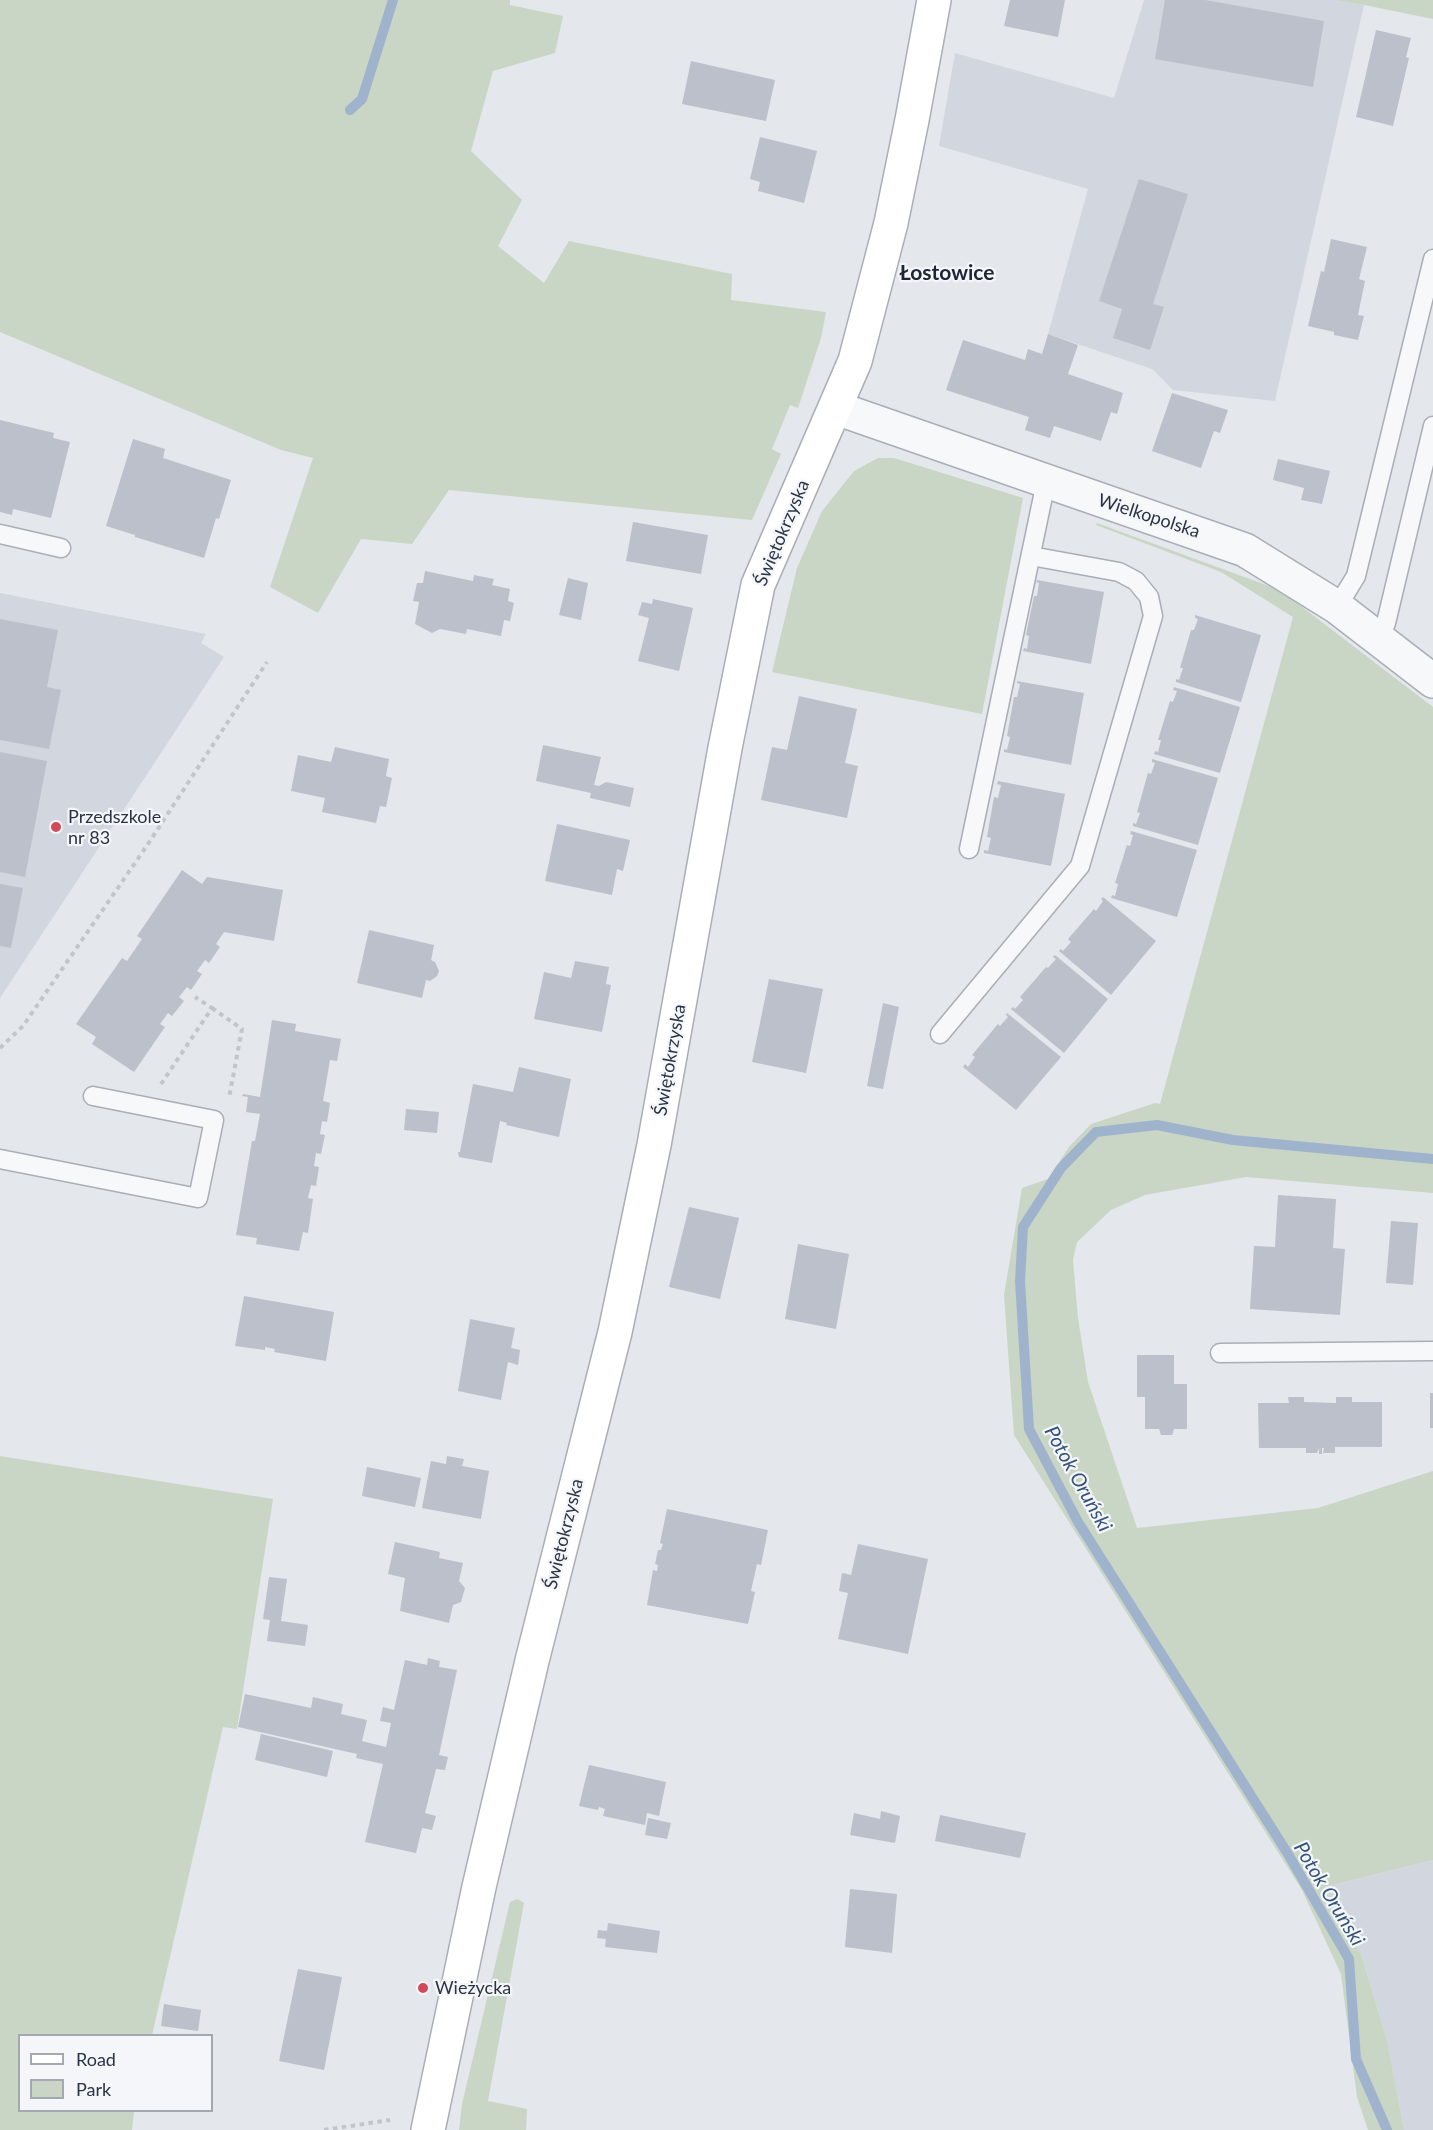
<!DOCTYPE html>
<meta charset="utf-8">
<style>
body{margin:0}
#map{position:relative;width:1433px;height:2130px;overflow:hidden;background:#e4e7ec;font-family:Lato,sans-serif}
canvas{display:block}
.legend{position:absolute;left:18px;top:2034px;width:195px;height:78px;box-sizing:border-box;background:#f4f6f9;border:2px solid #a4a8b1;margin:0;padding:8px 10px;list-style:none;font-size:18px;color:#2b3445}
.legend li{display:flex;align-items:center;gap:12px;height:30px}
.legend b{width:30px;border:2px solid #a4a8b1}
</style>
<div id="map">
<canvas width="1433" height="2130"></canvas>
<ul class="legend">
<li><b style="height:8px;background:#fff"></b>Road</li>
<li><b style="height:16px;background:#c9d6c5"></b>Park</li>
</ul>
</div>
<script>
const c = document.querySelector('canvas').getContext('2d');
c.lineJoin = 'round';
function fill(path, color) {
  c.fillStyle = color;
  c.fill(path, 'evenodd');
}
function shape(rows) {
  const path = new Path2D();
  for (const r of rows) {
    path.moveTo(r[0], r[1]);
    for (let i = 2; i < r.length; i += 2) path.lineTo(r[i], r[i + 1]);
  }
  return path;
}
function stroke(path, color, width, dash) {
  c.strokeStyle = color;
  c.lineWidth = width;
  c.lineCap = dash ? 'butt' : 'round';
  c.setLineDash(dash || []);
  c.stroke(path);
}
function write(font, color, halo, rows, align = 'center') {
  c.font = font + ' Lato,sans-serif';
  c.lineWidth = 4.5;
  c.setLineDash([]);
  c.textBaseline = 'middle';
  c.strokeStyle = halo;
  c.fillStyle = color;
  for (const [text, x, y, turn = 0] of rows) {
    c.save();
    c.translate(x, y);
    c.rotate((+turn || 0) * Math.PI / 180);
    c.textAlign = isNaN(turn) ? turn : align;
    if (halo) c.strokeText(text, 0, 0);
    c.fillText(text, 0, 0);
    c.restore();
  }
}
const built = shape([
 [1144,0,1333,0,1364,5,1275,401,1173,390,1152,369,1048,334,1088,189,939,146,955,53,1114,98],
 [0,593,206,634,201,643,224,657,0,998],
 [1433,1860,1433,2130,1404,2130,1387,2040,1361,1954,1324,1887]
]);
const green = shape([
 [0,0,510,0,510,5,563,16,555,53,493,71,471,151,522,200,498,246,544,283,569,241,732,274,731,300,826,312,821,338,798,408,790,405,772,449,781,454,752,520,449,490,412,544,361,539,318,613,270,587,313,458,281,450,0,332],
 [1333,0,1433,0,1433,19,1364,5],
 [878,458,894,458,1023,498,982,714,772,672,797,568,822,511,854,471],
 [1097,523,1269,586,1297,603,1433,707,1433,1193,1246,1177,1145,1195,1111,1210,1077,1242,1073,1260,1078,1318,1088,1382,1137,1528,1318,1508,1433,1471,1433,1860,1324,1887,1361,1954,1387,2040,1404,2130,1368,2130,1357,2097,1341,1974,1302,1890,1014,1435,1004,1295,1022,1188,1048,1179,1069,1147,1091,1124,1155,1103,1160,1104,1293,617,1221,572,1096,525],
 [0,1456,273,1499,237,1729,223,1727,152,2035,20,2036,20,2110,134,2111,132,2130,0,2130],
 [517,1899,524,1903,488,2101,527,2109,526,2130,459,2130,462,2104,510,1902]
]);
const stream = shape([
 [350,110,362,99,393,0],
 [1387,2130,1356,2059,1349,1959,1288,1854,1078,1522,1029,1429,1020,1281,1023,1227,1061,1168,1096,1132,1157,1125,1233,1140,1433,1159]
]);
const building = shape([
 [1010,0,1065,0,1058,37,1004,26],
 [1165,0,1205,0,1324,21,1313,87,1155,59],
 [1376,30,1411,38,1406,57,1409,58,1393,126,1356,117],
 [691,61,775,80,766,121,682,104],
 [760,137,817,151,804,203,758,191,760,182,750,179],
 [1139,179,1188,194,1153,304,1164,307,1150,350,1113,338,1122,309,1099,301],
 [1331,239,1367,247,1359,279,1365,281,1358,315,1364,316,1358,340,1334,335,1334,332,1308,326,1321,271,1324,272],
 [1048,334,1078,345,1068,374,1123,393,1117,414,1111,412,1101,441,1054,426,1050,438,1025,430,1029,417,946,390,963,340,1025,360,1028,349,1042,354],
 [1172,393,1228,410,1220,433,1214,431,1201,468,1152,451],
 [0,420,54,433,53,438,70,442,51,518,13,509,12,515,0,512],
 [133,439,165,449,163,458,231,480,219,519,216,518,204,558,135,537,135,535,106,526],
 [1278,459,1330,471,1322,504,1301,500,1304,488,1273,480],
 [633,522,708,535,701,574,626,561],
 [425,571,473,581,474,575,494,579,492,585,510,589,508,601,514,603,510,621,504,620,501,636,467,629,466,634,440,629,432,633,415,624,419,602,413,601,417,583,423,583],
 [568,578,588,583,581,620,559,615],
 [1037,580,1104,592,1091,664,1023,651,1024,648,1027,649,1029,636,1026,635,1034,596,1037,596,1039,583,1036,582],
 [653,599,693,608,679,671,638,661,649,618,638,615,642,602,652,604],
 [1195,615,1261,635,1241,702,1176,682,1176,679,1179,680,1183,668,1180,668,1191,630,1194,630,1198,619,1195,618],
 [0,619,58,630,47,687,61,690,49,749,0,740],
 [1017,681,1084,693,1071,765,1004,752,1004,749,1007,750,1010,737,1007,736,1014,697,1017,697,1020,684,1017,683],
 [1174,687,1240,707,1220,773,1154,754,1155,751,1158,752,1161,740,1158,740,1170,701,1173,702,1177,691,1173,690],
 [799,696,857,709,845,763,858,766,847,818,761,800,772,747,787,750],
 [543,745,601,757,594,785,599,786,606,782,634,788,630,807,590,798,591,793,536,781],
 [335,747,389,759,386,776,392,778,386,807,380,806,376,823,322,812,325,798,291,791,298,755,331,762],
 [0,752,47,761,25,877,0,872],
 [1152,759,1218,778,1198,845,1133,826,1133,823,1136,824,1140,813,1137,812,1148,773,1151,774,1155,763,1152,762],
 [998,781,1065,794,1051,866,984,853,984,850,988,851,991,838,987,837,994,797,998,798,1001,785,997,784],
 [557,824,630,840,623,871,617,869,612,895,545,881],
 [1131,831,1197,850,1177,917,1111,898,1112,895,1115,896,1118,884,1115,883,1127,845,1130,846,1133,835,1130,834],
 [182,870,202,884,207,877,283,890,274,941,224,932,216,944,220,947,209,963,205,960,197,971,202,974,191,990,187,987,179,997,184,1001,172,1016,168,1013,160,1024,165,1027,134,1072,92,1044,96,1037,76,1024,122,958,127,961,142,939,137,936],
 [0,884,23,888,11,948,0,946],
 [1103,897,1156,941,1111,995,1059,951,1061,949,1063,951,1071,942,1068,939,1094,909,1096,911,1103,901,1101,899],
 [369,930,434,945,431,960,435,962,439,971,437,976,430,981,426,980,422,998,357,983],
 [1055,955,1108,999,1064,1053,1011,1009,1013,1007,1015,1009,1023,1000,1020,997,1046,967,1048,968,1056,959,1053,957],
 [575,961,609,967,606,984,611,985,602,1032,534,1019,544,972,571,978],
 [769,979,823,989,806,1073,752,1062],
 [883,1003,899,1007,883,1089,867,1086],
 [1007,1013,1061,1057,1016,1110,963,1067,965,1064,968,1067,975,1057,972,1055,998,1024,1000,1026,1008,1017,1006,1015],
 [272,1020,296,1024,295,1031,341,1039,337,1061,330,1060,323,1101,330,1103,327,1122,322,1121,320,1134,325,1135,321,1154,316,1153,314,1166,319,1167,316,1186,311,1185,308,1198,313,1199,308,1233,303,1232,299,1251,256,1244,257,1238,236,1235,252,1141,255,1141,260,1114,246,1112,248,1097,242,1096,243,1094,260,1097],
 [519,1067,571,1079,559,1137,506,1125,507,1123,500,1121,492,1163,459,1157,458,1152,460,1152,473,1084,513,1092],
 [406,1109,439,1112,437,1133,404,1130],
 [1278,1195,1336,1199,1333,1248,1345,1249,1340,1315,1250,1309,1254,1246,1275,1247],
 [689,1207,739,1218,720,1299,669,1287],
 [1391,1221,1418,1223,1413,1285,1386,1283],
 [798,1244,849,1254,836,1329,785,1319],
 [244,1296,334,1312,326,1361,274,1352,275,1349,265,1347,265,1350,235,1346],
 [470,1319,515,1328,511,1348,520,1350,518,1365,508,1362,501,1400,458,1391],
 [1137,1355,1174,1355,1174,1384,1187,1384,1187,1429,1174,1429,1172,1435,1161,1435,1159,1429,1145,1429,1145,1397,1137,1397],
 [1430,1393,1433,1393,1433,1428,1430,1428],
 [1288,1397,1304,1397,1304,1402,1336,1403,1336,1397,1352,1397,1352,1402,1382,1402,1382,1447,1335,1447,1335,1453,1323,1453,1324,1448,1322,1448,1322,1454,1319,1454,1319,1448,1317,1453,1306,1453,1306,1448,1259,1448,1258,1403,1289,1403],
 [447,1456,464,1459,462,1466,489,1471,481,1519,422,1508,431,1461,446,1464],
 [367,1467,421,1478,415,1507,362,1496],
 [667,1509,768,1530,761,1565,757,1564,751,1591,755,1592,748,1624,647,1605,653,1570,657,1571,658,1565,655,1564,658,1550,661,1550,663,1544,660,1543],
 [395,1542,440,1552,439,1558,463,1563,459,1581,465,1588,461,1602,453,1605,449,1623,400,1611,405,1578,388,1574],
 [858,1544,928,1559,908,1654,838,1639,848,1593,839,1591,842,1573,851,1575],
 [269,1577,287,1579,281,1621,308,1625,305,1646,267,1641,270,1620,263,1619],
 [428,1658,440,1661,439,1667,457,1670,439,1755,448,1757,445,1770,436,1769,425,1813,436,1816,432,1830,422,1828,416,1853,365,1842,383,1764,356,1758,357,1754,238,1727,245,1694,311,1708,313,1697,343,1704,341,1714,367,1720,362,1741,386,1747,391,1723,380,1721,383,1707,394,1710,405,1660,427,1665],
 [261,1734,333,1751,327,1777,255,1760],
 [589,1765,666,1782,659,1816,647,1813,645,1825,603,1816,605,1809,599,1807,598,1810,579,1806],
 [881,1811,900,1816,895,1843,850,1835,854,1813,880,1819],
 [940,1815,1026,1833,1020,1858,935,1841],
 [648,1818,671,1823,667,1839,645,1835],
 [850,1889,897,1894,892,1953,845,1947],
 [608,1923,660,1931,657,1953,605,1947,606,1939,597,1938,598,1930,607,1931],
 [298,1969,342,1977,324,2070,279,2061],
 [164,2004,201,2010,198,2031,161,2026]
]);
const path = shape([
 [212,1008,242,1029,229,1098],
 [0,1048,23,1026,148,844,267,662],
 [161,1084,212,1008,195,997],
 [324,2130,390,2120]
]);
const service = shape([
 [0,534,61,548],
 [1337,607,1356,576,1433,259],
 [1379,639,1386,623,1433,426],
 [969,849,1046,482],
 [940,1034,1080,866,1153,616,1149,597,1136,581,1119,572,1031,556],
 [0,1159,198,1198,214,1120,93,1096],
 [1220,1353,1433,1351]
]);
const tertiary = shape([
 [836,408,1245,550,1337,607,1433,681]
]);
const secondary = shape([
 [428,2130,479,1887,532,1661,615,1332,654,1145,725,748,758,585,855,361,891,223,912,120,934,0]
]);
const markers = [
 [56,827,6,"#d1495b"],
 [423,1988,6,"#d1495b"]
];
const streetNames = [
 ["Wielkopolska",1149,516,18],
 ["Świętokrzyska",782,533,-67],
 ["Świętokrzyska",670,1060,-80],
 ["Świętokrzyska",564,1534,-76]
];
const poiNames = [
 ["Przedszkole",68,817],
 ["nr 83",68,838],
 ["Wieżycka",435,1988]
];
const waterNames = [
 ["Potok Oruński",1078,1479,61],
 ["Potok Oruński",1329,1894,59]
];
const quarterNames = [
 ["Łostowice",947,273]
];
fill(built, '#d2d6de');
fill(green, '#c9d6c5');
stroke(stream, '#9fb4cc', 10);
fill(building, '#bbc0ca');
stroke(service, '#a9aeb7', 21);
stroke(tertiary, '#a9aeb7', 36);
stroke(secondary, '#a9aeb7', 36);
stroke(path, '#c2c5cb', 4, [4.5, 4.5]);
stroke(service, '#f7f8fa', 18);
stroke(tertiary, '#f7f8fa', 33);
stroke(secondary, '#fff', 33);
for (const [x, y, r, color] of markers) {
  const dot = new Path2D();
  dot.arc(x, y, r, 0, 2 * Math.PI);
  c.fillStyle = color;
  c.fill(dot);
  stroke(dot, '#f4f6f9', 2);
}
write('18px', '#2b3445', '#f4f6f9', streetNames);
write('18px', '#2b3445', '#f4f6f9', poiNames, 'left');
write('italic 20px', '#34527a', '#f4f6f9', waterNames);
write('bold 21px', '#1d2536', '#f4f6f9', quarterNames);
</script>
